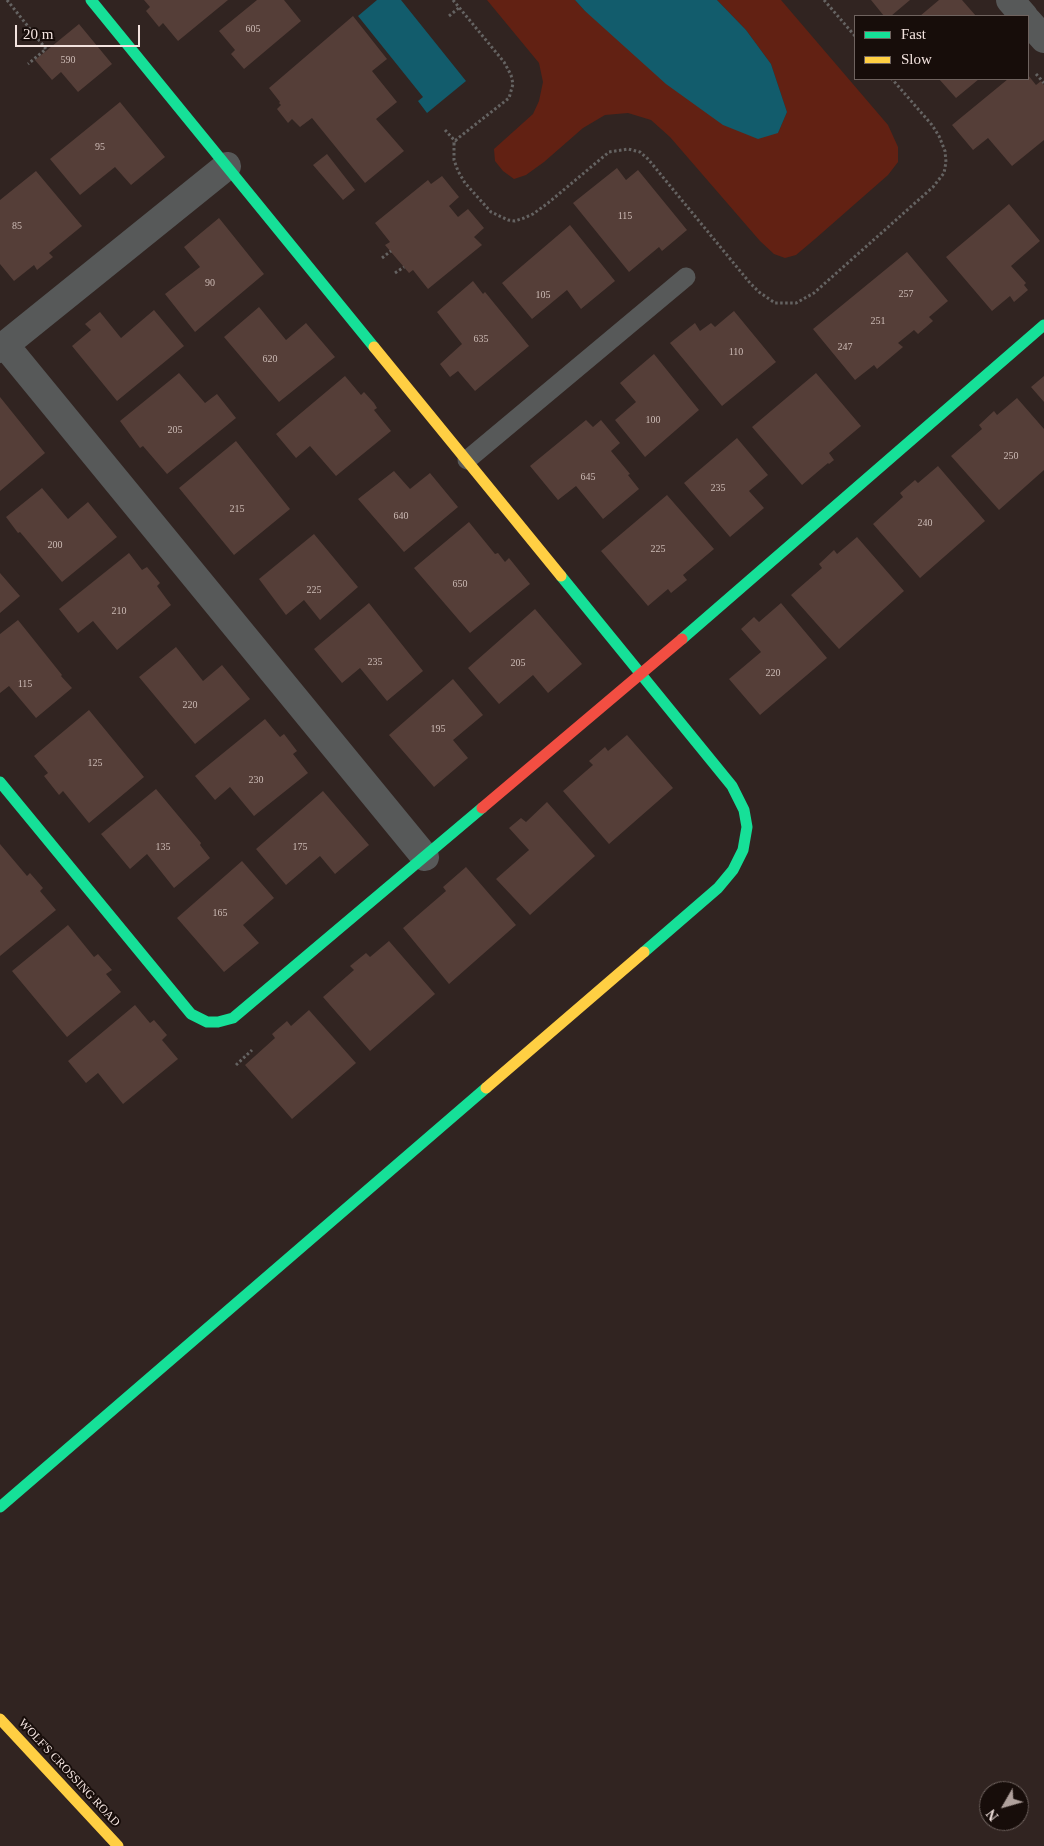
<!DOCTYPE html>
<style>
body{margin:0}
#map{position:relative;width:1044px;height:1846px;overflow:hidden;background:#312421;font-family:Georgia,serif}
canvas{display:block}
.legend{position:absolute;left:854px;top:15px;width:175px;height:65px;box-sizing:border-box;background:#170d0a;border:1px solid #6f635f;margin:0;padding:6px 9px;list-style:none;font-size:15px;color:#f3e3df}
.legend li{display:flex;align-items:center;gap:10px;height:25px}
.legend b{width:25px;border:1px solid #6f635f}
.north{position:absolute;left:979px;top:1781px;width:50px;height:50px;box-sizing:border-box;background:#170d0a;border:1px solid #6f635f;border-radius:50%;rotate:232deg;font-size:14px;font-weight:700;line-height:20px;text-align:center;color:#f3e3df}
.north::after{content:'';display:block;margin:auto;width:18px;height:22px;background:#afa09c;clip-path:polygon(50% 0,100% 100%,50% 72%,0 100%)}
.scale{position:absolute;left:15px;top:25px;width:125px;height:22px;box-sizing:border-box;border:2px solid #f3e3df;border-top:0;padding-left:6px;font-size:15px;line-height:18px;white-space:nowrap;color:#f3e3df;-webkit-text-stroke:4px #170d0a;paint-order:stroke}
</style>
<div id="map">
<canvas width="1044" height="1846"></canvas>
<ul class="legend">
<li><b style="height:6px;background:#16e098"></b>Fast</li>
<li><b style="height:6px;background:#ffcf43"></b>Slow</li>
</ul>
<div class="north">N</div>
<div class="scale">20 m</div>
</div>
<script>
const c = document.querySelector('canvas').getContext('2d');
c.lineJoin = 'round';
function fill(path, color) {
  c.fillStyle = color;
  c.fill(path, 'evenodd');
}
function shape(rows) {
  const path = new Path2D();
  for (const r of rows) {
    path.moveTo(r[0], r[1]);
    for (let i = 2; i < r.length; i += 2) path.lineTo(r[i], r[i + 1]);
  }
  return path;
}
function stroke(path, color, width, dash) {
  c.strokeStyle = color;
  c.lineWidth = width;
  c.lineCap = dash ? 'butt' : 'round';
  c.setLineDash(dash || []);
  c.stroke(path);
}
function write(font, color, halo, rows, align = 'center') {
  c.font = font + ' Georgia,serif';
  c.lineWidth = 4;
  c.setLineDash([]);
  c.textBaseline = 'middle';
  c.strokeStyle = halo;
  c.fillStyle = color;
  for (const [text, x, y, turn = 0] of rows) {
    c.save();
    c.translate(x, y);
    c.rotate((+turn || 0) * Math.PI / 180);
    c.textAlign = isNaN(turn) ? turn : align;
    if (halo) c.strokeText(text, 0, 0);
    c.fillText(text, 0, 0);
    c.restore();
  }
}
const green = shape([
 [487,0,575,0,585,11,778,133,787,112,771,64,746,30,717,0,781,0,888,125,898,147,898,162,888,175,815,239,796,255,785,258,774,254,760,241,670,137,651,120,628,113,605,115,583,128,544,162,526,175,514,179,503,171,495,161,494,149,533,114,539,101,543,82,539,63]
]);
const water = shape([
 [377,0,401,0,466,81,427,113,418,101,423,97,358,16],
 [575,0,717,0,746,30,771,64,787,112,778,133,758,139,723,125,666,84,585,11]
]);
const building = shape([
 [144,0,228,0,178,41,163,23,159,27,146,11,150,7],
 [257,0,284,0,301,21,244,69,231,54,235,50,219,31],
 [871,0,910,0,891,16,884,16],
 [939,0,962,0,976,16,920,16],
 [353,16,387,59,372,71,397,102,376,119,404,151,365,183,312,118,300,127,292,119,288,123,277,109,281,105,279,103,280,102,269,88],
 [79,24,112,64,78,92,61,72,52,80,35,60],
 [1028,75,1036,85,1041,81,1044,85,1044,140,1012,166,988,138,973,150,952,125,1008,79,1028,79],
 [939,79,979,79,956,98],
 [120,102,165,157,131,185,115,167,80,195,50,159],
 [327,154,355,190,343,200,313,165],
 [617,168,626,180,638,170,687,230,662,251,659,247,629,272,573,203],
 [36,171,82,226,49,253,53,257,37,270,34,265,14,281,0,264,0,200],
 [442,176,459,197,449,206,458,217,468,209,484,228,474,237,482,245,428,289,413,270,409,273,385,245,390,242,375,223,428,180,431,184],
 [1009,204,1040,241,1011,266,1026,283,1024,285,1028,290,1014,302,1010,296,992,311,946,257],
 [219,218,264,274,195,332,165,294,200,267,184,247],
 [570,225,615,281,581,309,567,290,532,319,502,283],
 [907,252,948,301,929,317,933,321,918,334,914,330,898,343,903,347,877,369,874,365,855,380,813,329],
 [473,281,483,294,485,292,529,346,475,391,458,371,450,377,440,364,462,344,437,312],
 [259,307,286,340,306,323,335,357,279,402,224,337],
 [154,310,184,346,117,401,72,346,91,330,85,324,100,312,121,338],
 [734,311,776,362,722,406,670,343,695,323,700,331,711,323,715,327],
 [654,354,699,410,645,457,615,420,636,402,620,383],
 [179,373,205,403,217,394,236,418,167,474,143,446,140,448,120,421],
 [816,373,861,426,829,453,834,460,829,464,828,463,802,485,752,427],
 [345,376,361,395,364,392,374,403,377,408,374,410,391,431,336,476,310,446,296,458,276,434],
 [1044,376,1044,402,1031,387],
 [0,397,45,453,0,491],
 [1017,398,1044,429,1044,470,999,510,951,456,982,429,979,425,994,411,997,415],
 [586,420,593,427,601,420,620,443,611,451,630,474,628,475,639,489,603,519,576,486,558,500,530,466],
 [737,438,768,475,749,491,764,508,730,537,684,483],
 [236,441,290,509,234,555,179,488],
 [938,466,985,521,920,578,873,524,903,497,900,493,915,480,918,483],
 [394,471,410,489,430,473,458,507,404,552,358,499],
 [42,488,68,519,88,502,117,537,62,582,20,532,18,533,6,517],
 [667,495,714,549,683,575,687,580,671,593,668,589,648,606,601,551],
 [469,522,495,554,498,553,505,562,509,558,530,584,470,633,414,568],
 [314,534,358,587,320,620,304,600,286,615,259,579],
 [857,537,904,591,839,649,791,595,822,568,819,564,834,550,837,554],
 [129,553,142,570,147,567,160,583,157,586,171,605,117,650,93,621,78,633,59,609],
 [0,573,20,596,0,613],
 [369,603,423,671,387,701,360,668,342,683,314,649],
 [781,603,827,658,760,715,729,679,761,652,741,629,754,617,759,622],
 [535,609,582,664,548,693,533,675,499,704,468,668],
 [18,620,62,675,61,676,72,688,36,718,9,686,0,693,0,634],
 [176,647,203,681,222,665,250,699,195,744,139,677],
 [453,679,483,715,453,740,468,758,434,787,389,735],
 [89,710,144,777,89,823,63,791,59,795,44,776,48,773,34,756],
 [265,719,280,737,284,734,297,751,293,754,308,773,254,816,230,787,215,800,195,776],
 [627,735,673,788,609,844,563,791,593,765,589,761,605,747,608,751],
 [156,789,201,843,200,845,210,858,174,888,147,854,130,869,101,834],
 [323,791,369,845,335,874,320,856,286,885,256,849],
 [547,802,595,856,530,915,496,879,529,850,509,828,521,818,526,822],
 [0,844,27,876,30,873,43,888,40,891,56,910,0,956],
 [242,861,274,898,243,925,259,943,224,972,177,918],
 [466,867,516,925,449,984,403,928,446,891,443,887],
 [68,925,94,957,98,954,112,970,106,974,121,992,67,1037,12,971],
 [389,941,435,994,370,1051,323,997,354,970,350,966,366,953,370,957],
 [135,1005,150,1023,154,1020,167,1035,162,1040,178,1059,123,1104,98,1073,86,1083,68,1061],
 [309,1010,356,1063,292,1119,245,1065,275,1038,272,1034,287,1021,291,1026]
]);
const path = shape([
 [7,0,46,49,28,64],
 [453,0,504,62,511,75,513,84,509,98,457,139,454,143,454,160,458,171,465,183,491,212,508,220,515,221,524,218,533,214,548,203,609,152,628,149,640,152,648,159,750,283,759,292,775,303,796,303,814,293,933,187,944,173,946,162,945,151,939,136,932,125,892,79],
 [824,0,855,36],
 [449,16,460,7],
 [1036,74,1044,83],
 [445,130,456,142],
 [382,258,391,251],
 [395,273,404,267],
 [236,1065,252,1050]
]);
const lane = shape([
 [467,460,686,277]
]);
const street = shape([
 [1010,0,1024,16],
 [1028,21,1044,39],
 [5,345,425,857],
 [0,349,227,166]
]);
const fast = shape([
 [91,0,374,347],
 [561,576,732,786,744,810,747,827,743,850,733,870,718,888,644,952],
 [682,639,1044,325],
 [0,782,191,1014,207,1022,218,1022,233,1018,482,808],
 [0,1507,486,1088]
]);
const slow = shape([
 [374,347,561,576],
 [486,1088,644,952],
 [0,1719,118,1846]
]);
const jam = shape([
 [482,808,682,639]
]);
const numberNames = [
 ["605",253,29],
 ["590",68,60],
 ["95",100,147],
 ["115",625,216],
 ["85",17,226],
 ["90",210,283],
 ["257",906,294],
 ["105",543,295],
 ["251",878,321],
 ["635",481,339],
 ["247",845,347],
 ["110",736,352],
 ["620",270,359],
 ["100",653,420],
 ["205",175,430],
 ["250",1011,456],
 ["645",588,477],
 ["235",718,488],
 ["215",237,509],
 ["640",401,516],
 ["240",925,523],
 ["200",55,545],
 ["225",658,549],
 ["650",460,584],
 ["225",314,590],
 ["210",119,611],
 ["235",375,662],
 ["205",518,663],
 ["220",773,673],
 ["115",25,684],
 ["220",190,705],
 ["195",438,729],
 ["125",95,763],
 ["230",256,780],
 ["135",163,847],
 ["175",300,847],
 ["165",220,913]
];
const streetNames = [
 ["WOLF'S CROSSING ROAD",69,1773,47]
];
fill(green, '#622113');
fill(water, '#125c6c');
fill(building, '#553e38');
stroke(path, '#656362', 3, [2.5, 2.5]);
stroke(lane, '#575959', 19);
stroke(street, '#575959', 28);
stroke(fast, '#16e098', 11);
stroke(slow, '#ffcf43', 11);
stroke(jam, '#f24e42', 11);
write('10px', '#ccbab5', null, numberNames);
write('12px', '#f3e3df', '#170d0a', streetNames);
</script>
